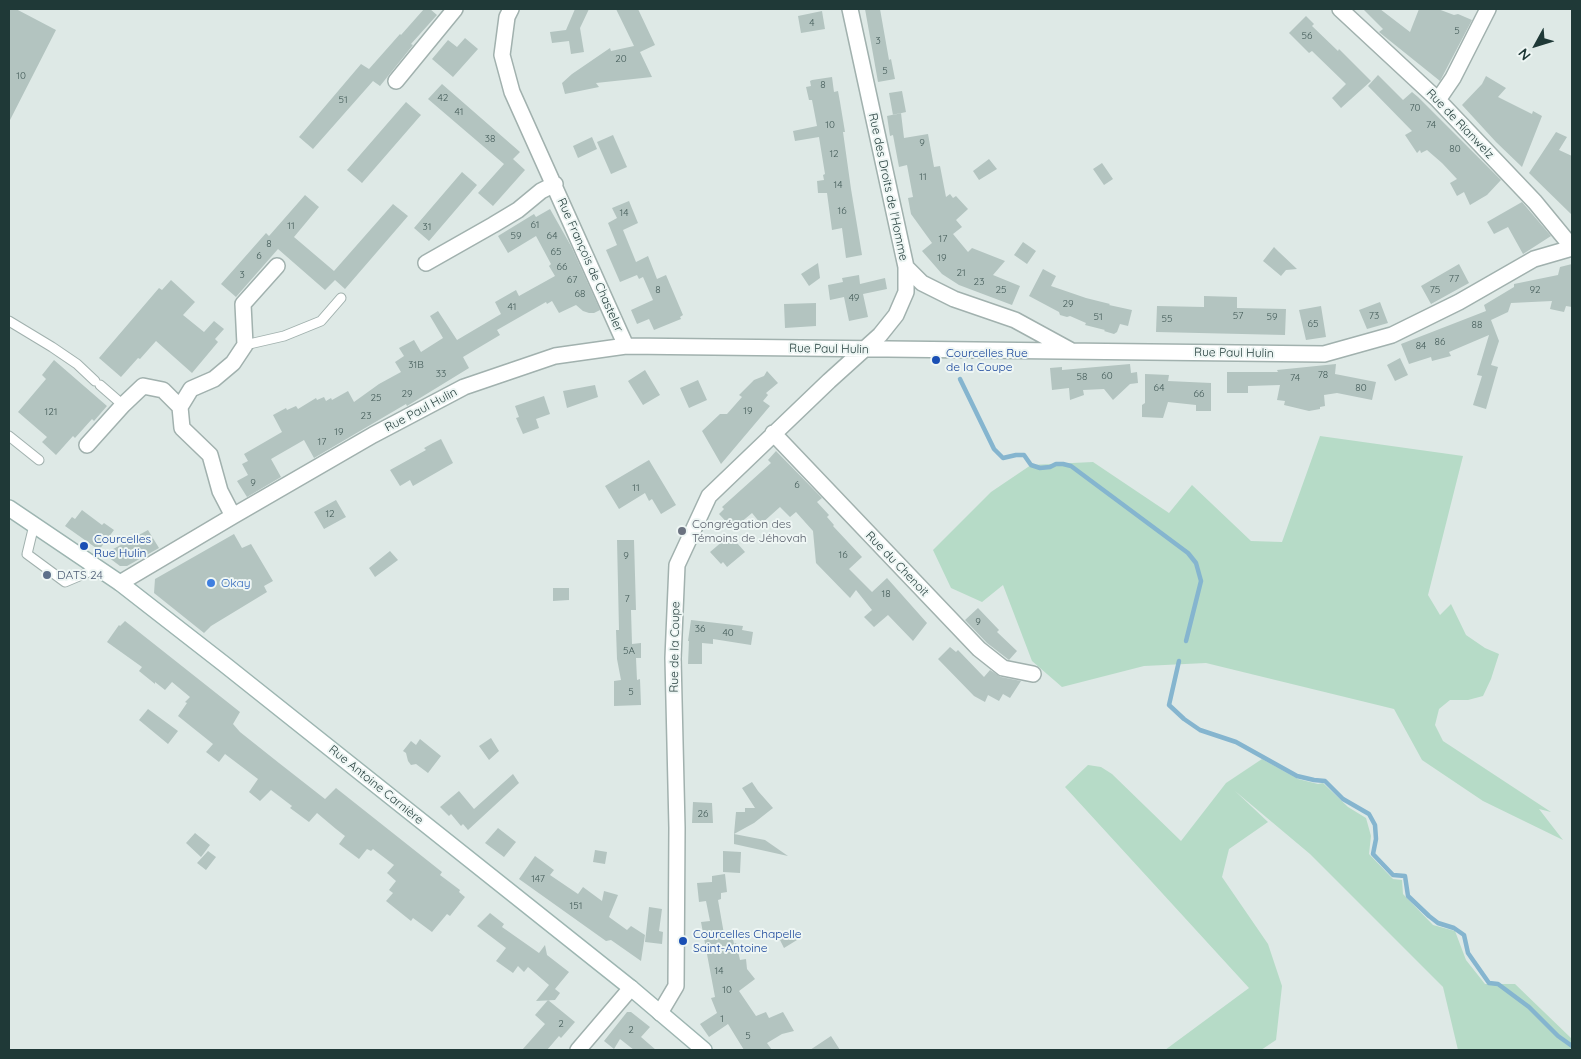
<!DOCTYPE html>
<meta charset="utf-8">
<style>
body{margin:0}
#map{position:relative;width:1581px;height:1059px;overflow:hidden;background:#dee9e6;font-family:Quicksand,sans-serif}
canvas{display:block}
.frame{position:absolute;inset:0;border:10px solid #1f3937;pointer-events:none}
.north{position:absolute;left:1511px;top:20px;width:50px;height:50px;-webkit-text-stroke:4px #eef6f4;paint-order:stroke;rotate:231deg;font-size:14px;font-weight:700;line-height:20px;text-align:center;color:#1f3937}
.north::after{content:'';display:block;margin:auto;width:18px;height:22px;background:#1f3937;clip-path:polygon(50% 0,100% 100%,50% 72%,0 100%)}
</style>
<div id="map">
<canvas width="1581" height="1059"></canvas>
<div class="frame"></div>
<div class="north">N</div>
</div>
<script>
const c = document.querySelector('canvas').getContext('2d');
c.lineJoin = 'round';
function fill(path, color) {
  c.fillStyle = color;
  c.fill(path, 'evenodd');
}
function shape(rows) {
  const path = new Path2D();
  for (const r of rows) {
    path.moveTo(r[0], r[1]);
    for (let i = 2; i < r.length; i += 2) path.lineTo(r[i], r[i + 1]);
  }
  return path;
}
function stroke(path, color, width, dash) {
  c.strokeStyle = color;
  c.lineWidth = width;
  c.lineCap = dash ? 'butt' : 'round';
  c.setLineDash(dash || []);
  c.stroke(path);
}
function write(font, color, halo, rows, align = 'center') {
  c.font = font + ' Quicksand,sans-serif';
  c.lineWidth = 4;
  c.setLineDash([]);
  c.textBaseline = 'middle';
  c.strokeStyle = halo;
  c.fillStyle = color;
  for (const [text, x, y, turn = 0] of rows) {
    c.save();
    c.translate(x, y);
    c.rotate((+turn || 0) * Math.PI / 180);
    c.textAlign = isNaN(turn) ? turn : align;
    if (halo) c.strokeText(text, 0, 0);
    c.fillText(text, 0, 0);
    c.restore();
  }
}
const green = shape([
 [1320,436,1463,456,1428,595,1440,615,1451,604,1466,635,1485,648,1499,654,1491,679,1483,696,1468,700,1450,700,1439,709,1435,725,1443,741,1551,812,1539,809,1563,840,1483,801,1422,760,1394,709,1206,663,1144,666,1062,687,1032,661,1003,585,982,602,951,588,933,550,991,492,1031,465,1093,462,1169,513,1192,485,1251,541,1282,542],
 [1262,759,1298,779,1318,784,1323,783,1348,807,1366,818,1371,836,1369,854,1393,879,1402,880,1403,894,1433,925,1455,931,1466,960,1485,984,1515,984,1572,1039,1572,1050,1458,1050,1443,987,1310,854,1235,791,1268,822,1229,849,1222,877,1268,944,1282,986,1276,1040,1261,1050,1165,1050,1249,988,1065,787,1088,765,1101,767,1112,774,1181,841,1226,783]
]);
const stream = shape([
 [960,379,994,449,1003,458,1016,455,1024,455,1031,465,1040,468,1050,467,1056,464,1063,464,1071,466,1188,553,1196,563,1201,581,1186,641],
 [1179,661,1169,705,1184,719,1200,730,1236,742,1297,776,1314,780,1325,781,1343,799,1369,814,1375,825,1376,839,1373,854,1393,875,1405,876,1408,896,1429,916,1438,923,1454,928,1464,935,1468,953,1489,983,1498,984,1529,1007,1558,1036,1572,1046]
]);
const building = shape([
 [9,9,16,9,56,30,9,122],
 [424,9,430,9,437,15,411,44,413,45,380,86,373,81,313,149,299,137,361,64,369,69,400,34,401,35],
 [575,9,589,9,580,28,584,52,571,54,569,41,552,43,550,32,566,30],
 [616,9,638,9,655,45,640,52,652,77,596,83,599,87,565,94,562,83,572,74,610,48,611,51,634,46],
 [865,9,880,9,889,60,891,59,895,79,878,82],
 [1363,9,1380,9,1410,32,1419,9,1438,9,1454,15,1458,14,1472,20,1440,81,1379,32,1383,29],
 [822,11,825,29,801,33,798,16],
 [1306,16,1314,24,1312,26,1338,51,1339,49,1371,81,1341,108,1332,98,1346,84,1312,51,1309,53,1289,33],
 [465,38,478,49,453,77,432,59,448,40,457,47],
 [1378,75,1403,100,1412,92,1418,97,1501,180,1487,195,1470,205,1464,192,1457,196,1450,183,1457,179,1442,163,1427,150,1421,153,1420,150,1417,153,1405,135,1412,131,1368,86],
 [1486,76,1506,88,1498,97,1532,114,1533,111,1542,116,1522,167,1496,142,1462,105,1482,84],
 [832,77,834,92,838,91,840,102,845,132,843,132,851,189,862,255,846,258,842,228,832,230,827,193,818,193,817,181,824,180,823,175,825,174,819,137,795,141,793,131,817,126,812,100,809,100,806,87,811,86,810,81,812,80],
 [442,84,520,152,513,159,525,170,493,206,478,193,504,164,428,99],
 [902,91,906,112,893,115,889,93],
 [406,102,421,115,362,183,347,170],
 [901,113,904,138,928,134,934,167,940,166,946,197,950,194,953,198,956,196,968,209,956,220,962,227,953,234,968,252,972,248,1005,261,993,275,1020,286,1012,305,959,285,942,274,922,251,932,243,911,214,908,198,913,197,907,165,899,167,893,135,890,136,887,116],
 [1556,132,1567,137,1559,150,1572,156,1572,215,1529,173],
 [613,135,627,167,611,174,597,142],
 [592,137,597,149,578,158,573,146],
 [989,159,997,169,979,180,973,171],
 [1102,163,1113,179,1104,185,1093,169],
 [462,172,477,185,429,241,414,228],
 [305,195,319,207,294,237,334,271,393,204,408,216,345,289,335,280,325,290,278,249,236,297,221,284,266,233,269,236],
 [629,201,638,223,623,230,636,262,648,256,657,279,666,275,683,315,680,317,681,319,654,330,649,319,637,324,631,310,653,300,643,277,639,279,637,275,620,282,606,250,617,245,608,223,617,218,612,208],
 [1522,202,1551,236,1523,254,1508,227,1494,234,1487,222],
 [550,209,571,246,600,310,594,313,589,313,583,311,576,305,559,313,552,301,547,304,546,302,497,330,500,335,463,357,469,368,407,406,406,404,314,458,304,440,271,459,281,477,247,497,237,481,248,475,242,464,248,461,244,454,282,432,273,415,286,408,287,410,296,406,298,409,316,398,317,400,324,397,326,401,331,398,332,400,348,391,354,402,379,384,401,372,395,362,404,356,399,348,414,340,421,352,443,338,430,316,438,311,457,340,501,314,495,302,516,290,519,296,555,276,549,266,551,264,536,236,508,253,498,236,534,214,536,217],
 [1023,242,1036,251,1027,264,1014,255],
 [1274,247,1279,252,1297,269,1286,270,1281,276,1263,261],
 [818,263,820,278,809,286,801,274],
 [1459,264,1469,283,1431,304,1421,286],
 [1572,264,1572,307,1566,306,1564,312,1550,309,1552,301,1511,303,1508,312,1491,320,1499,341,1491,365,1498,367,1486,409,1473,405,1482,376,1477,375,1489,335,1449,352,1451,356,1432,361,1431,357,1409,364,1401,344,1486,311,1484,305,1514,287,1514,284,1558,275,1560,267],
 [1043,269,1056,276,1051,286,1086,298,1110,304,1109,305,1132,310,1128,326,1120,324,1117,332,1114,334,1104,331,1105,330,1085,325,1086,323,1070,316,1067,317,1060,315,1059,312,1029,296],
 [859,275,860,284,885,278,887,289,863,294,868,317,849,321,844,297,830,300,828,285,843,282,842,278],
 [171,280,195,302,183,315,204,332,214,321,224,329,215,339,218,342,192,373,156,341,140,359,138,358,121,377,99,358,159,288,162,290],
 [1204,296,1237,297,1237,308,1286,309,1285,335,1156,332,1157,306,1204,307],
 [1380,302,1388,323,1367,329,1359,310],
 [816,303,816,326,785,328,784,304],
 [1321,306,1326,337,1306,340,1299,310],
 [1400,358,1408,375,1395,381,1387,365],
 [54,360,107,406,94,421,92,419,75,438,73,436,56,455,42,442,47,437,18,412,46,379,42,375],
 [1130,364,1131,373,1137,372,1138,383,1130,384,1113,400,1104,389,1083,390,1084,395,1070,400,1069,388,1052,390,1050,368,1062,367,1062,370],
 [1336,364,1335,374,1376,382,1372,400,1337,393,1324,395,1325,406,1320,407,1320,409,1309,411,1284,405,1285,401,1277,400,1280,385,1248,386,1248,393,1227,393,1227,372,1278,372,1277,370],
 [645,370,660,395,643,405,628,381],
 [767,371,778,383,766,393,768,395,763,401,770,406,721,464,702,431,720,414,727,414,742,397,739,395,754,380,764,376],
 [1145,374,1169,375,1168,381,1211,383,1211,411,1196,411,1196,405,1168,402,1163,418,1142,417,1142,405,1145,403],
 [698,380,707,400,689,408,680,388],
 [595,385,598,397,567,408,563,391],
 [544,396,550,414,536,419,539,428,523,434,516,418,519,417,515,406],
 [441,439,453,463,413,486,410,480,400,486,390,470,426,450,424,448,433,443],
 [776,451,822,498,817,502,829,515,827,517,834,525,833,526,862,557,849,569,872,592,887,578,927,623,913,641,888,615,874,627,864,617,872,610,856,590,850,598,816,563,813,531,796,512,790,517,780,507,761,524,752,513,733,529,719,514,724,509,722,507,771,463,768,460],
 [649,460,676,505,661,514,652,499,649,501,645,493,619,509,605,486],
 [336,500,346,517,324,529,314,512],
 [82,510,102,525,104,523,114,530,99,550,65,526,72,517,75,519],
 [148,530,159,548,127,566,120,566,104,554],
 [234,534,242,548,251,544,273,581,264,586,267,592,211,626,204,633,154,593,155,579],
 [730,535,745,552,727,567,723,562,721,564,710,552],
 [617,540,634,540,636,610,631,610,632,644,641,643,641,658,636,658,637,680,640,679,641,705,614,706,614,681,621,680,617,659,616,630,619,630],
 [390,551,398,560,375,577,369,568],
 [553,588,569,588,569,600,553,601],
 [978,608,999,630,997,632,1017,651,1009,660,987,643,965,620],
 [691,620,743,626,742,630,753,632,751,645,713,639,713,644,702,643,702,664,688,664,689,641,688,641],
 [125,621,240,712,233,724,240,732,279,763,325,799,336,788,442,872,440,875,460,890,459,892,465,897,450,916,447,914,432,932,413,918,411,921,386,901,393,893,389,890,396,881,387,873,394,865,373,849,371,851,367,849,359,859,339,844,345,836,336,829,317,813,309,822,290,808,292,806,271,790,260,801,249,792,258,779,225,754,219,762,206,752,213,744,178,716,187,703,185,702,190,697,172,682,165,690,155,682,155,684,139,671,142,667,107,642,119,625,120,626],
 [950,647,956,652,958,650,984,677,990,670,1001,677,1021,681,1010,698,1003,694,999,701,988,695,985,702,974,696,938,659],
 [148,709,178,731,168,744,139,720],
 [491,738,499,751,489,760,479,746],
 [420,739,441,756,428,773,416,764,411,765,408,761,406,753,403,751,411,741,416,745],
 [513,774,519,783,468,830,463,824,461,826,451,814,449,816,440,807,459,791,474,809],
 [752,782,758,791,773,808,754,823,734,834,736,812,745,812,745,808,755,808,742,788],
 [693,802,712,803,713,823,692,823],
 [498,828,516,842,504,857,485,843],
 [195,833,210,845,201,857,186,843],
 [734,834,765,840,788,856,734,844],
 [595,850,607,852,605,864,593,862],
 [208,851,216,857,206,870,197,863],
 [723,851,741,852,740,873,723,872],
 [535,856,554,870,550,875,578,894,583,887,602,901,604,891,618,895,609,917,627,930,631,926,645,935,641,961,611,940,606,941,519,879],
 [725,874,727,892,721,893,721,899,718,900,724,934,732,934,734,944,736,943,740,960,746,959,747,969,755,979,739,991,756,1016,766,1012,769,1018,783,1012,794,1031,782,1034,767,1043,772,1050,744,1050,728,1024,709,1037,700,1024,717,1013,711,998,715,997,701,922,710,921,706,901,699,902,697,883,712,882,712,876],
 [649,907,662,909,659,931,663,932,662,944,645,942],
 [490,913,504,924,502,927,539,953,545,945,547,955,569,972,555,989,560,993,555,1000,536,1001,549,985,528,967,524,972,518,966,513,973,496,961,506,948,477,926],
 [791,931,797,940,784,948,779,938],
 [548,1000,575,1022,561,1038,559,1036,547,1050,522,1050,545,1024,535,1015],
 [627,1012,631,1012,650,1027,641,1037,656,1050,634,1050,620,1039,614,1049,604,1041],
 [831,1036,840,1050,810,1050]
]);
const lane = shape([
 [9,321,52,347,77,364,95,381],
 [245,345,284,336,321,321,341,298],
 [100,385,123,405],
 [9,436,39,460],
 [34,525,27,554,65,582,98,568]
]);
const street = shape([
 [511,9,507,17,502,55,512,92,626,346],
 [1340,9,1438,100,1535,202,1572,247],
 [396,81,455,9],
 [1438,100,1453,78,1488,9],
 [426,263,493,225,518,210,541,191,555,184],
 [906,267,922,283,954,299,1015,320,1070,350],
 [773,433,979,649,1003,668,1033,674],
 [87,445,123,405,143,386,163,390,180,407],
 [233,516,220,491,210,455,182,428,180,407,191,389,214,379,233,363,245,345,243,304,277,266],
 [120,583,233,516,373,435,464,387,555,356,626,346,1324,354,1392,335,1459,302,1534,259,1572,248],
 [660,1013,676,986,677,828,673,658,677,565,709,496,829,381,880,335,896,315,906,292,906,267,850,9],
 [578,1050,631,988]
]);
const secondary = shape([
 [9,508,120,583,224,664,631,988,704,1050]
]);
const markers = [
 [936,360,5,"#1a4fb4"],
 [682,531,5,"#6b7280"],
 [84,546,5,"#1a4fb4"],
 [47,575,5,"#5c6f8a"],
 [211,583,5,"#3f7fe0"],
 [683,941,5,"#1a4fb4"]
];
const numberNames = [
 ["4",812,23],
 ["5",1457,31],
 ["56",1307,36],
 ["3",878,41],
 ["20",621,59],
 ["5",885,71],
 ["10",21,76],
 ["8",823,85],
 ["42",443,98],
 ["51",343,100],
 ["70",1415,108],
 ["41",459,112],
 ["10",830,125],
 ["74",1431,125],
 ["38",490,139],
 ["9",922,143],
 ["80",1455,149],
 ["12",834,154],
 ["11",923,177],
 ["14",838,185],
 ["16",842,211],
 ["14",624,213],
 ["61",535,225],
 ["11",291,226],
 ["31",427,227],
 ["59",516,236],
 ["64",552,236],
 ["17",943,239],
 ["8",269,244],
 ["65",556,252],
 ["6",259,256],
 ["19",942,258],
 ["66",562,267],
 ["21",961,273],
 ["3",242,275],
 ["77",1454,279],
 ["67",572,280],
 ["23",979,282],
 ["8",658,290],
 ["25",1001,290],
 ["75",1435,290],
 ["92",1535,290],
 ["68",580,294],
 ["49",854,298],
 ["29",1068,304],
 ["41",512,307],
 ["57",1238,316],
 ["73",1374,316],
 ["51",1098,317],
 ["59",1272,317],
 ["55",1167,319],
 ["65",1313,324],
 ["88",1477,325],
 ["86",1440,342],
 ["84",1421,346],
 ["31B",416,365],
 ["33",441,374],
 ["78",1323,375],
 ["60",1107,376],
 ["58",1082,377],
 ["74",1295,378],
 ["64",1159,388],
 ["80",1361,388],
 ["29",407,394],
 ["66",1199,394],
 ["25",376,398],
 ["19",748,411],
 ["121",51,412],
 ["23",366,416],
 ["19",339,432],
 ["17",322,442],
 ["9",253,483],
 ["6",797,485],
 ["11",636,488],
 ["12",330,514],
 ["16",843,555],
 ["9",626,556],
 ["18",886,594],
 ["7",627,599],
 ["9",978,622],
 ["36",700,629],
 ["40",728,633],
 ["5A",629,651],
 ["5",631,692],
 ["26",703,814],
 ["147",538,879],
 ["151",576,906],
 ["14",719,971],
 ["10",727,990],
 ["1",722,1019],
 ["2",561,1024],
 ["2",631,1030],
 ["5",748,1036]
];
const streetNames = [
 ["Rue de Rianwelz",1460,124,46],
 ["Rue des Droits de l'Homme",888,187,78],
 ["Rue François de Chasteler",590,265,66],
 ["Rue Paul Hulin",829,349,1],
 ["Rue Paul Hulin",1234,353,1],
 ["Rue Paul Hulin",421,410,-28],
 ["Rue du Chenoit",897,564,46],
 ["Rue de la Coupe",675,647,-89],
 ["Rue Antoine Carnière",376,785,39]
];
const transitNames = [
 ["Courcelles Rue",946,353],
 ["de la Coupe",946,367],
 ["Courcelles",94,539],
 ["Rue Hulin",94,553],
 ["Courcelles Chapelle",693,934],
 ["Saint-Antoine",693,948]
];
const worshipNames = [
 ["Congrégation des",692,524],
 ["Témoins de Jéhovah",692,538]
];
const serviceNames = [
 ["DATS 24",57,575]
];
const shopNames = [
 ["Okay",221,583]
];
fill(green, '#b6dbc7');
stroke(stream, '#85b5cf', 4.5);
fill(building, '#b3c4c0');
stroke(lane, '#a1b1ae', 11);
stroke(street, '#a1b1ae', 18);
stroke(secondary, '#9db5b1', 18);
stroke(lane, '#fff', 9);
stroke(street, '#fff', 15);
stroke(secondary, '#fff', 15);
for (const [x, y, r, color] of markers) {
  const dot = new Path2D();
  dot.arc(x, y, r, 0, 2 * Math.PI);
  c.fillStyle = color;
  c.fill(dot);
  stroke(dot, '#eef6f4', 2);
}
write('10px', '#445c59', null, numberNames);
write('12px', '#1f3937', '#eef6f4', streetNames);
write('12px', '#164399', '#eef6f4', transitNames, 'left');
write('12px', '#5b616d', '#eef6f4', worshipNames, 'left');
write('12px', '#4e5e75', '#eef6f4', serviceNames, 'left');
write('12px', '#366cbe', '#eef6f4', shopNames, 'left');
</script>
